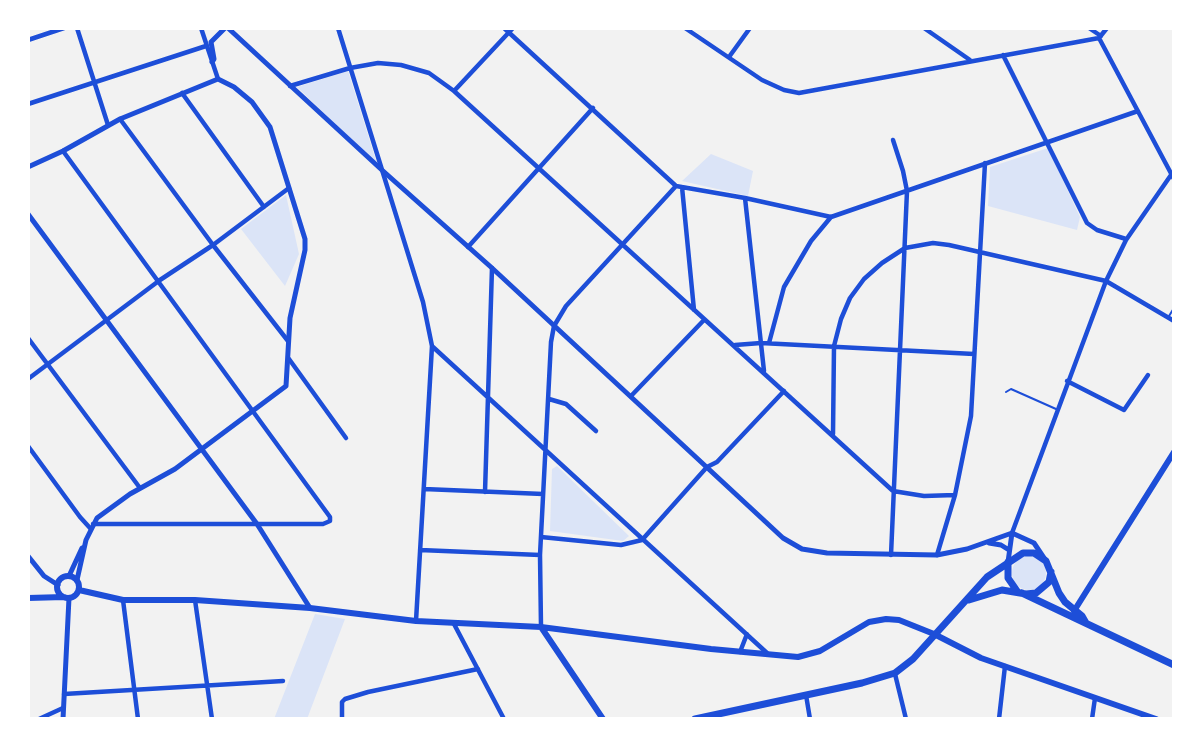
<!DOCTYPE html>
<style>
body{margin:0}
#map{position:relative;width:1202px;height:747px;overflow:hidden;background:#f2f2f2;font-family:Overpass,sans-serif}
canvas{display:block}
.frame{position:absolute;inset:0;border:30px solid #fff;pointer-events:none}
</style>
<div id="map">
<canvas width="1202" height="747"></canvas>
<div class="frame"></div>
</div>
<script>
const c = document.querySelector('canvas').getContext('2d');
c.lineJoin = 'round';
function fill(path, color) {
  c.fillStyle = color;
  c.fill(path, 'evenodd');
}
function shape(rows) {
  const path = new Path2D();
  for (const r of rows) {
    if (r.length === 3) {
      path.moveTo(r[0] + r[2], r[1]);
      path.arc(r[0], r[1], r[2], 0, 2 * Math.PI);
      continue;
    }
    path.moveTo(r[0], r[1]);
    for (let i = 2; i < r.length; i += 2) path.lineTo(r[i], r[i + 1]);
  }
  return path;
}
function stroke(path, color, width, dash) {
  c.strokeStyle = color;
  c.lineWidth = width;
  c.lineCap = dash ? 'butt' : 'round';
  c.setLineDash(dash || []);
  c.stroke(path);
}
const green = shape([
 [348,71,377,164,297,87],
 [1048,148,1080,217,1077,230,988,206,990,167],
 [711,154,753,171,748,196,682,181],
 [286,195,299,254,285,286,241,229],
 [557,466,629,536,623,541,550,531,552,469],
 [1029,573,17],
 [315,614,345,619,307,719,274,719]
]);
const service = shape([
 [1169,316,1174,308],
 [1006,392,1011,389,1056,409]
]);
const minor = shape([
 [77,28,108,125],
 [201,28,218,79],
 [338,28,423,302,432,346,416,621],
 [504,28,676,186],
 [685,28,762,80,784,90,799,93,1099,38,1107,28],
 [924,28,970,60],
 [1089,28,1101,36],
 [1099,38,1174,179],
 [28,40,64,28],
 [1003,55,1087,223,1097,230,1126,239],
 [729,57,750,28],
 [290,86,350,68,378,63,401,65,429,73,454,91,893,491,924,496,955,495],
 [454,91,513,28],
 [182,93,264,207],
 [28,104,206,46],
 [120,119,213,245,288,341],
 [63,151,330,517,330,521,323,524,93,524],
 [676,186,745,198,831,217,1138,111],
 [682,187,694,310],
 [745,198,764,371],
 [468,247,593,108],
 [28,338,140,488],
 [769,343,784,287,811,241,831,217],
 [735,345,761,343,974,354],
 [433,347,767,653],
 [289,359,346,438],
 [28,379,160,280,213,245,289,188],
 [1067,381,1124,410,1148,375],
 [631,396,704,320],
 [549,399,566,404,596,431],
 [833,434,834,346,841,319,850,298,864,279,882,263,905,248,933,243,949,245,1106,281,1174,321],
 [28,446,80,517,90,528],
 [424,489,543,494],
 [485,492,492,268],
 [1012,533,1106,281,1126,240,1171,175],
 [541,537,621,545,642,540,707,467,717,462,784,391],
 [420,550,540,555],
 [891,555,907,191,903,171,893,140],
 [937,555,955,495,971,416,985,163],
 [123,600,138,719],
 [195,600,212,719],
 [454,624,504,719],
 [541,627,540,555,551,342,554,326,566,306,676,186],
 [740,652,747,634],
 [895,674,906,719],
 [64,694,283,681],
 [806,695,810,719],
 [39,719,63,708],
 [342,719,342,702,345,699,368,692,478,669],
 [999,719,1005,666],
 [1092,719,1095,698]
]);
const tertiary = shape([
 [228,28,383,171,492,268,783,538,802,549,827,553,937,555,967,549,1012,533],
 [212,62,214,59,211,42,225,28],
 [28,167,63,151,120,119,218,79,234,87,252,102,270,127,305,239,305,250,290,318,286,386,175,469,130,494,97,518,86,540,77,580],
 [28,214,257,524,310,608],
 [1012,533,1034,543,1046,561],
 [989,543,1001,545,1009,550],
 [28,556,44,576,58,585],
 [1008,562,1012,533],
 [69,576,82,548],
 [63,719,69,598]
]);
const secondary = shape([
 [68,587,11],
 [79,590,123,600,195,600,310,608,416,621,541,627,711,649,798,657,820,651,869,622,886,619,899,620,934,634,981,658,1156,719],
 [28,598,64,597],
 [1074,611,1174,452],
 [541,627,603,719]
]);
const primary = shape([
 [1008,562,1008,578,1017,591],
 [1022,593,1174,665],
 [969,600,1002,590,1026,594,1036,593,1049,582,1051,572],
 [695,719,862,683,895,673,913,659,987,577,1023,553,1034,553,1046,561,1059,593,1065,602,1082,616,1086,623]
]);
fill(green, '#dbe4f7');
stroke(service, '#1d4ed8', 2);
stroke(minor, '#1d4ed8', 4.5);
stroke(tertiary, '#1d4ed8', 5);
stroke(secondary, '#1d4ed8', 6);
stroke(primary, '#1d4ed8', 7);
</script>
